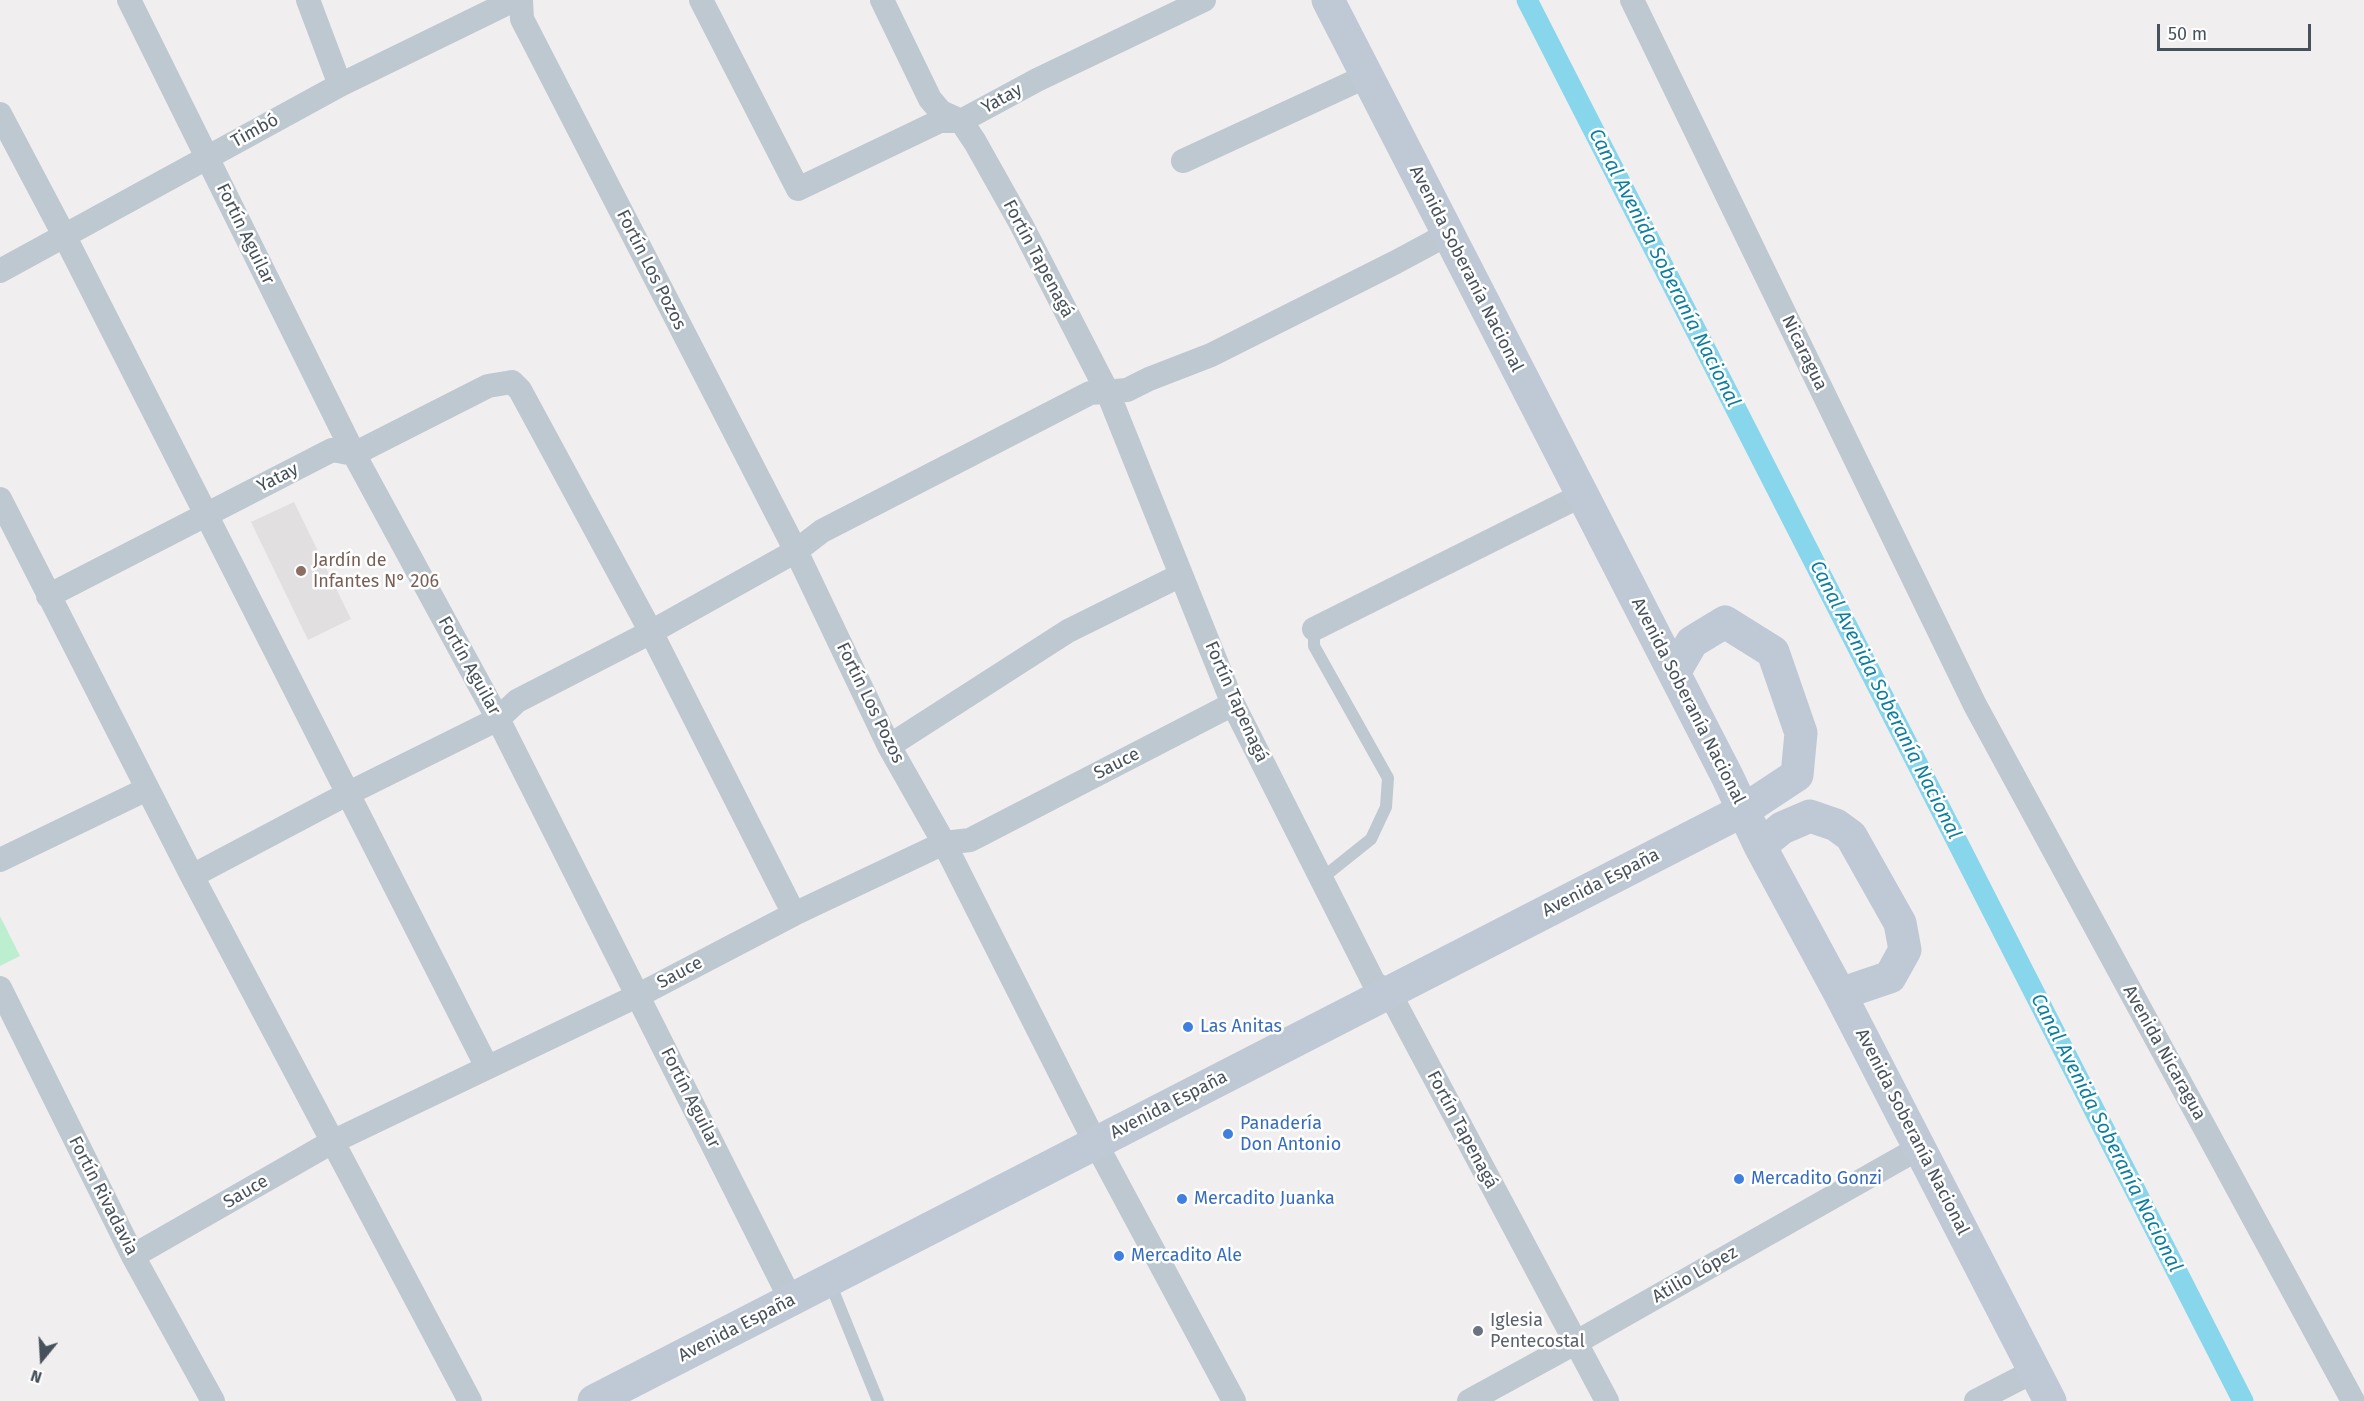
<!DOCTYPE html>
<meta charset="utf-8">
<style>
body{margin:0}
#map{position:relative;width:2364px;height:1401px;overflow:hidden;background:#f0eeee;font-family:"Fira Sans",sans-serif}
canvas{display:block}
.north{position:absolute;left:12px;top:1329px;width:60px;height:60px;-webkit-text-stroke:4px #fff;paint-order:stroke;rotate:198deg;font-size:16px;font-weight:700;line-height:24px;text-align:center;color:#46515b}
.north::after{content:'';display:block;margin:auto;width:21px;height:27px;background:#46515b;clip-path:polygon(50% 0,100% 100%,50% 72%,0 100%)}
.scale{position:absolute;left:2157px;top:24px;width:154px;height:27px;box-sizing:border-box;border:3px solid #46515b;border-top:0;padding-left:8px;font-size:18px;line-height:21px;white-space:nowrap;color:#46515b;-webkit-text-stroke:4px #fff;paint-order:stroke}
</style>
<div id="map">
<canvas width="2364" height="1401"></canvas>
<div class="north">N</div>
<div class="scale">50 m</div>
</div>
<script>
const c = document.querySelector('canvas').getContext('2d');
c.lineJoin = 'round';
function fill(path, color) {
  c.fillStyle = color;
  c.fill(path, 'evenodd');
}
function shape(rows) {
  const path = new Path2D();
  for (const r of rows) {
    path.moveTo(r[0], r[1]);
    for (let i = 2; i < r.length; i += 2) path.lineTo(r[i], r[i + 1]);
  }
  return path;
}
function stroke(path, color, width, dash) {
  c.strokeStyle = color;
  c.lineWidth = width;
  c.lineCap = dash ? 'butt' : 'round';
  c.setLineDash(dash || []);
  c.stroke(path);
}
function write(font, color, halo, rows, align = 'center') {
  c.font = font + ' "Fira Sans",sans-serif';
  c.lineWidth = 5;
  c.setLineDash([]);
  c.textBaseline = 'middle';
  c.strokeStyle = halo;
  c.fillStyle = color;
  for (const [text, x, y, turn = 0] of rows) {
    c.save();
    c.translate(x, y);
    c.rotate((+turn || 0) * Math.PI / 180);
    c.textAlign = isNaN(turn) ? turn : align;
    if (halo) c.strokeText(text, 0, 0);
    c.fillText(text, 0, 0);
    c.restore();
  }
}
const education = shape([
 [294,502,351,619,308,640,251,522]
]);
const green = shape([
 [0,916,20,956,0,966]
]);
const canal = shape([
 [1527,0,2243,1401]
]);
const lane = shape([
 [1314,629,1314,646,1388,778,1386,807,1371,839,1321,879],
 [830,1283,878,1401]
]);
const street = shape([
 [129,0,354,454,498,719,791,1300],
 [308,0,340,85],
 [521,0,522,19,796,551,889,746,944,843,1095,1142,1234,1401],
 [701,0,798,189,940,121,961,121,1037,80,1204,0],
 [882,0,930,99,941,112,961,121,975,142,1021,224,1108,393,1233,704,1374,983,1389,992,1607,1401],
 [1632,0,1975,705,2353,1401],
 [0,114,65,237,487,1067],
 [1183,161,1367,76],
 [0,271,340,85,514,0],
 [0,499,192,876,470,1401],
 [48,596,332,450,354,454,488,386,512,382,520,390,651,632,794,914],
 [1314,629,1582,495],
 [889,746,1068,631,1181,575],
 [0,860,147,789],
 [192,876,347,794,498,719,517,701,651,632,796,551,822,531,1090,393,1127,390,1149,379,1211,355,1396,262,1448,234],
 [0,988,133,1256,213,1401],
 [133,1256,332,1142,639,995,794,914,944,843,970,840,1233,704],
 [1469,1401,1575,1343,1919,1148],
 [1976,1401,2034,1371]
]);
const secondary = shape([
 [1328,0,1727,776,1760,846,1840,994,2050,1401],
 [1760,846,1782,828,1810,816,1836,825,1851,836,1900,923,1905,950,1890,977,1840,994],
 [594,1401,1744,810,1797,775,1801,733,1773,652,1725,622,1692,642,1674,673]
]);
const markers = [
 [301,571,6,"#8d6e63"],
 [1188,1027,6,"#3f7fe0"],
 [1228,1134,6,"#3f7fe0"],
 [1739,1179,6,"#3f7fe0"],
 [1182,1199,6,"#3f7fe0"],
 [1119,1256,6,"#3f7fe0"],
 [1478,1331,6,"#6b7280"]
];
const streetNames = [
 ["Yatay",1002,99,-29],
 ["Timbó",255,131,-29],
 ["Fortín Aguilar",245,234,64],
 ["Fortín Tapenagá",1038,259,62],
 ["Avenida Soberanía Nacional",1466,269,63],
 ["Fortín Los Pozos",651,270,63],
 ["Nicaragua",1804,353,64],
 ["Yatay",278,478,-27],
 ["Fortín Aguilar",469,666,61],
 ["Avenida Soberanía Nacional",1688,701,63],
 ["Fortín Tapenagá",1236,702,66],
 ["Fortín Los Pozos",870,703,64],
 ["Sauce",1117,764,-27],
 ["Avenida España",1601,883,-27],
 ["Sauce",680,973,-28],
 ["Avenida Nicaragua",2164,1053,61],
 ["Fortín Aguilar",690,1098,63],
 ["Avenida España",1169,1105,-27],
 ["Fortín Tapenagá",1462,1130,62],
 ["Avenida Soberanía Nacional",1912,1132,63],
 ["Sauce",246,1192,-30],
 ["Fortín Rivadavia",103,1196,63],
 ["Atilio López",1695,1275,-30],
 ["Avenida España",737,1328,-27]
];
const educationNames = [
 ["Jardín de",313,561],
 ["Infantes N° 206",313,582]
];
const shopNames = [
 ["Las Anitas",1200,1027],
 ["Panadería",1240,1124],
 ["Don Antonio",1240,1145],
 ["Mercadito Gonzi",1751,1179],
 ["Mercadito Juanka",1194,1199],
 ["Mercadito Ale",1131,1256]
];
const worshipNames = [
 ["Iglesia",1490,1321],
 ["Pentecostal",1490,1342]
];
const waterNames = [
 ["Canal Avenida Soberanía Nacional",1664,268,63],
 ["Canal Avenida Soberanía Nacional",1885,700,63],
 ["Canal Avenida Soberanía Nacional",2106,1133,63]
];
fill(education, '#e1dfe0');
fill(green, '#bbefd0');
stroke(canal, '#88d6ec', 21);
stroke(lane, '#bec8d0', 12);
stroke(street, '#bec8d0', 24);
stroke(secondary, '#bec9d5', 33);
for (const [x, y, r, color] of markers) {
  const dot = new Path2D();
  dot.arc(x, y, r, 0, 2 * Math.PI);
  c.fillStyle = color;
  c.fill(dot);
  stroke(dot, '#fff', 2);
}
write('18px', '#46515b', '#fff', streetNames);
write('18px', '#785e54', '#fff', educationNames, 'left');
write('18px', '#366cbe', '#fff', shopNames, 'left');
write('18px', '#5b616d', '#fff', worshipNames, 'left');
write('italic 20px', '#0c7fa0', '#fff', waterNames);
</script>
